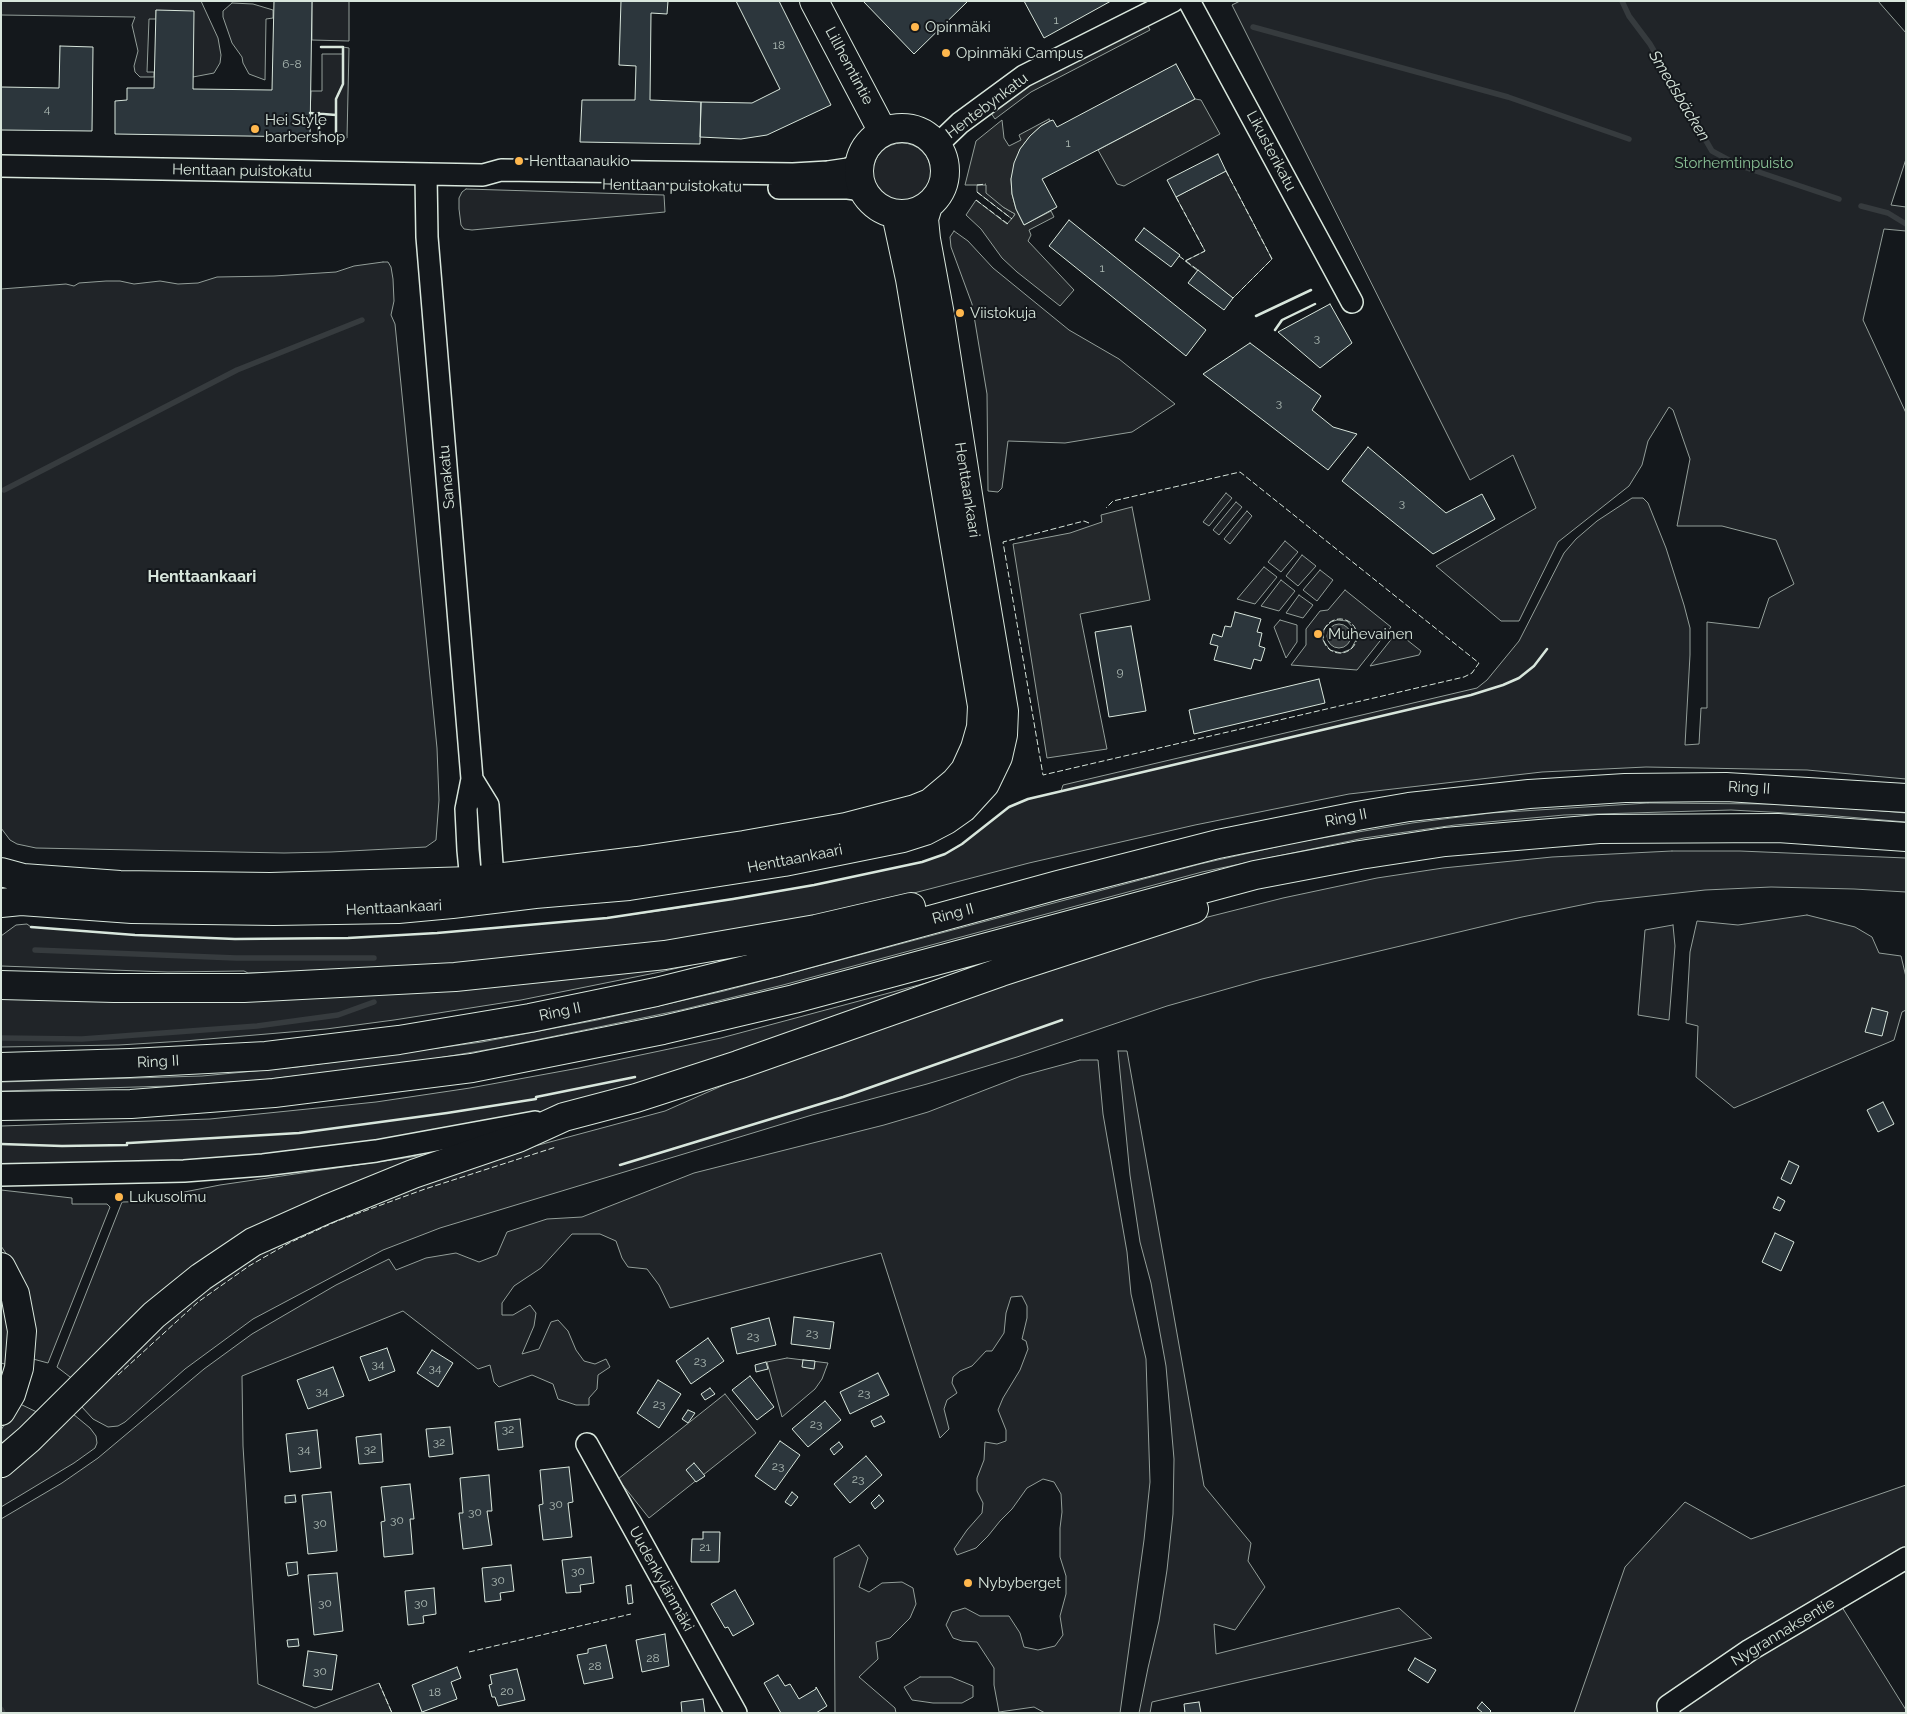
<!DOCTYPE html>
<meta charset="utf-8">
<style>
body{margin:0}
#map{position:relative;width:1907px;height:1714px;overflow:hidden;background:#14181c;font-family:Raleway,sans-serif}
canvas{display:block}
.frame{position:absolute;inset:0;border:2px solid #d8e6dc;pointer-events:none}
</style>
<div id="map">
<canvas width="1907" height="1714"></canvas>
<div class="frame"></div>
</div>
<script>
const c = document.querySelector('canvas').getContext('2d');
c.lineJoin = 'round';
function fill(path, color) {
  c.fillStyle = color;
  c.fill(path, 'evenodd');
}
function shape(rows) {
  const path = new Path2D();
  for (const r of rows) {
    if (r.length === 3) {
      path.moveTo(r[0] + r[2], r[1]);
      path.arc(r[0], r[1], r[2], 0, 2 * Math.PI);
      continue;
    }
    path.moveTo(r[0], r[1]);
    for (let i = 2; i < r.length; i += 2) path.lineTo(r[i], r[i + 1]);
  }
  return path;
}
function stroke(path, color, width, dash) {
  c.strokeStyle = color;
  c.lineWidth = width;
  c.lineCap = dash ? 'butt' : 'round';
  c.setLineDash(dash || []);
  c.stroke(path);
}
function write(font, color, halo, rows, align = 'center') {
  c.font = font + ' Raleway,sans-serif';
  c.lineWidth = 4;
  c.setLineDash([]);
  c.textBaseline = 'middle';
  c.strokeStyle = halo;
  c.fillStyle = color;
  for (const [text, x, y, turn = 0] of rows) {
    c.save();
    c.translate(x, y);
    c.rotate((+turn || 0) * Math.PI / 180);
    c.textAlign = isNaN(turn) ? turn : align;
    if (halo) c.strokeText(text, 0, 0);
    c.fillText(text, 0, 0);
    c.restore();
  }
}
const green = shape([
 [1,1,201,1,218,38,221,55,220,63,214,73,193,77,156,10,156,19,149,19,147,72,154,72,154,77,140,77,135,72,134,66,138,51,132,25,135,17,1,15,1,1],
 [312,1,349,1,349,41,312,40,312,1],
 [1240,1,1878,1,1906,33,1906,159,1891,205,1906,207,1906,231,1884,229,1863,320,1906,413,1906,779,1807,770,1646,767,1542,772,1349,794,1195,825,1029,863,868,905,716,936,515,960,335,971,248,973,244,971,168,972,1,966,1,936,16,925,27,924,31,927,134,935,235,939,348,938,437,933,607,918,672,909,814,885,922,862,945,854,962,844,1009,807,1028,799,1061,791,1063,785,1477,688,1487,680,1519,641,1564,553,1576,539,1597,521,1632,498,1643,498,1648,503,1666,548,1684,605,1690,628,1690,655,1685,745,1699,744,1701,708,1707,708,1707,622,1759,628,1769,598,1794,584,1776,540,1722,526,1677,526,1690,459,1673,410,1669,407,1648,441,1642,465,1629,486,1558,542,1519,621,1501,621,1436,566,1536,508,1513,455,1470,480,1232,5,1240,1],
 [232,3,253,4,273,10,273,18,266,19,265,80,249,74,243,63,242,57,232,43,223,17,223,11,232,3],
 [343,47,349,48,347,138,336,137,336,115,310,113,311,91,322,91,322,54,343,54,343,47],
 [902,172,29],
 [1226,171,1272,259,1233,298,1185,261,1205,251,1176,197,1226,171],
 [986,184,1003,207,1015,214,1012,219,977,192,977,185,986,184],
 [466,189,664,195,665,212,472,230,464,229,461,225,459,209,459,198,462,192,466,189],
 [954,231,968,241,993,268,1069,330,1119,359,1175,404,1132,432,1065,443,1008,441,1002,488,998,492,988,491,987,394,972,304,951,247,950,237,954,231],
 [383,262,388,262,391,267,393,279,394,301,391,315,395,324,437,748,439,800,436,840,426,847,331,852,284,853,36,848,17,844,10,840,1,828,1,289,66,284,74,286,79,283,106,281,120,281,134,284,160,281,178,284,198,283,217,277,274,276,336,272,354,266,383,262],
 [1226,493,1232,498,1209,526,1203,522,1226,493],
 [1236,502,1242,507,1219,535,1213,530,1236,502],
 [1247,511,1252,516,1230,544,1224,539,1247,511],
 [1285,541,1298,552,1281,572,1268,562,1285,541],
 [1302,555,1316,566,1298,586,1286,576,1302,555],
 [1264,567,1277,577,1255,604,1237,599,1264,567],
 [1320,570,1333,580,1317,601,1303,590,1320,570],
 [1281,580,1295,591,1279,611,1261,606,1281,580],
 [1345,590,1391,627,1357,670,1291,665,1306,645,1306,629,1320,611,1328,610,1345,590],
 [1337,620,1347,621,1354,629,1356,634,1356,640,1351,649,1341,653,1330,650,1323,640,1324,629,1331,622,1337,620],
 [1299,595,1313,605,1303,618,1286,613,1299,595],
 [1280,620,1297,625,1297,642,1286,658,1274,627,1280,620],
 [1397,632,1421,651,1419,655,1370,666,1397,632],
 [1648,803,1770,804,1848,808,1906,813,1906,822,1825,815,1731,810,1564,815,1455,825,1364,838,1202,872,783,985,681,1010,497,1048,415,1062,261,1080,170,1086,1,1091,1,1082,202,1076,297,1067,482,1042,597,1020,724,991,1200,864,1298,842,1412,823,1491,813,1648,803],
 [1672,851,1740,851,1906,858,1906,892,1854,889,1771,887,1705,890,1596,902,1522,917,1413,943,1262,979,1167,1006,1017,1057,927,1084,812,1115,440,1228,383,1250,253,1319,185,1369,125,1422,118,1426,108,1427,93,1419,81,1406,158,1326,222,1275,283,1238,402,1189,535,1146,665,1111,751,1073,920,1013,1200,919,1283,898,1377,878,1443,868,1552,857,1672,851],
 [1807,915,1855,927,1872,937,1879,953,1901,956,1906,977,1906,1010,1902,1012,1894,1040,1734,1108,1696,1077,1698,1026,1686,1023,1690,952,1697,921,1738,925,1807,915],
 [1673,925,1675,946,1669,1020,1638,1015,1645,930,1673,925],
 [696,962,691,965,660,972,521,1000,394,1020,326,1029,184,1041,119,1045,1,1047,1,994,696,962],
 [956,975,750,1051,555,1109,437,1134,235,1160,1,1168,1,1126,210,1119,376,1102,470,1088,579,1068,721,1038,956,975],
 [1118,1051,1127,1051,1204,1486,1251,1543,1248,1561,1265,1587,1235,1630,1214,1624,1216,1654,1399,1608,1432,1638,1152,1702,1150,1713,1139,1713,1148,1668,1159,1621,1167,1570,1173,1514,1174,1459,1166,1366,1151,1283,1140,1242,1130,1175,1118,1051],
 [1080,1060,1098,1060,1103,1114,1127,1252,1131,1294,1146,1359,1150,1482,1144,1540,1120,1713,1045,1713,1034,1707,999,1712,994,1685,994,1668,977,1642,962,1641,953,1638,946,1625,952,1612,965,1608,980,1616,1009,1616,1020,1633,1024,1647,1038,1650,1055,1646,1063,1635,1060,1616,1066,1594,1066,1576,1060,1557,1060,1528,1062,1512,1061,1494,1054,1482,1043,1479,1027,1488,1012,1509,1000,1521,988,1536,976,1548,957,1555,954,1549,967,1530,982,1513,983,1503,977,1491,977,1478,984,1460,985,1442,997,1444,1006,1441,1006,1430,998,1410,1003,1398,1020,1370,1028,1349,1026,1341,1022,1339,1027,1318,1027,1306,1022,1296,1011,1297,1006,1313,1004,1333,992,1351,986,1351,972,1366,960,1371,953,1377,952,1383,957,1393,947,1400,944,1409,949,1429,940,1438,881,1253,670,1308,659,1285,647,1269,628,1267,622,1258,616,1241,600,1234,572,1234,541,1268,514,1286,502,1303,502,1315,513,1315,530,1305,536,1313,534,1326,522,1354,539,1349,551,1322,558,1320,568,1331,576,1350,584,1361,595,1364,606,1359,610,1367,598,1375,597,1389,589,1398,589,1405,576,1405,558,1399,553,1384,532,1375,499,1387,494,1382,490,1365,478,1369,403,1311,242,1376,243,1446,258,1684,315,1708,379,1683,392,1713,1,1713,1,1519,62,1483,98,1458,204,1369,252,1334,336,1285,389,1259,396,1270,426,1258,456,1253,479,1262,497,1255,507,1232,547,1219,582,1217,694,1173,884,1125,928,1112,1021,1076,1080,1060],
 [425,1155,340,1190,74,1380,57,1367,122,1202,170,1201,169,1195,220,1185,425,1155],
 [1,1190,72,1198,72,1204,107,1204,110,1207,48,1363,33,1359,27,1291,20,1274,1,1246,1,1190],
 [1,1288,11,1331,8,1365,1,1363,1,1288],
 [787,1358,828,1363,822,1379,815,1389,782,1417,767,1362,787,1358],
 [18,1403,41,1414,1,1451,1,1430,18,1403],
 [73,1414,90,1428,96,1436,97,1443,95,1448,74,1463,1,1507,1,1476,73,1414],
 [1906,1485,1906,1547,1832,1591,1906,1710,1906,1713,1574,1713,1625,1567,1685,1502,1751,1539,1906,1485],
 [859,1545,868,1558,859,1587,869,1592,882,1583,902,1582,913,1588,916,1604,910,1618,890,1638,876,1642,878,1659,859,1677,895,1708,896,1713,835,1713,834,1558,859,1545],
 [920,1677,951,1677,973,1686,973,1697,962,1703,933,1703,912,1700,904,1687,920,1677]
]);
const parking = shape([
 [1147,24,1150,30,1031,92,995,119,991,113,1027,86,1147,24],
 [1195,99,1201,100,1220,134,1124,186,1117,184,1098,150,1195,99],
 [1049,119,1050,121,1041,126,1030,136,1020,149,1011,179,1012,194,1016,209,1024,225,1051,211,1054,217,1029,230,1031,235,1028,241,1074,290,1060,306,1017,272,1002,258,981,229,966,215,976,200,1007,224,1014,216,1015,214,1003,207,986,193,986,185,965,185,976,141,1002,120,1004,138,1009,146,1021,140,1019,135,1049,119],
 [1132,507,1150,600,1080,614,1107,749,1047,758,1013,544,1070,533,1102,522,1101,515,1132,507],
 [725,1394,756,1433,649,1518,618,1479,725,1394]
]);
const water = shape([
 [1339,636,12]
]);
const stream = shape([
 [1622,1,1629,16,1650,44,1712,151,1738,165,1839,199],
 [1253,27,1508,97,1629,139],
 [1861,206,1888,213,1906,224],
 [4,490,237,370,362,320],
 [35,950,236,958,374,958],
 [1,1038,82,1039,257,1026,338,1015,374,1002],
 [1,1709,3,1713]
]);
const building = shape([
 [274,1,312,1,310,137,115,134,115,101,127,100,127,88,154,88,156,10,194,11,193,89,272,90,274,1],
 [621,1,668,1,667,14,651,13,650,100,701,102,700,144,580,142,582,100,635,100,636,66,619,65,621,1],
 [736,1,779,1,831,105,767,135,741,139,700,137,701,102,752,103,780,89,736,1],
 [863,1,968,1,914,54,863,1],
 [1024,1,1111,1,1044,38,1024,1],
 [60,46,93,47,92,131,1,130,1,87,59,88,60,46],
 [1176,64,1195,99,1042,179,1057,207,1024,225,1016,209,1012,194,1011,179,1014,163,1020,149,1030,136,1041,126,1050,121,1053,120,1057,127,1176,64],
 [1218,154,1226,171,1176,197,1167,180,1218,154],
 [1069,220,1206,330,1186,356,1049,246,1069,220],
 [1144,228,1180,255,1171,267,1135,240,1144,228],
 [1198,270,1233,298,1224,310,1188,283,1198,270],
 [1330,304,1352,343,1320,368,1278,332,1330,304],
 [1250,343,1321,396,1312,410,1333,427,1357,434,1328,470,1203,374,1250,343],
 [1368,447,1446,513,1482,494,1495,519,1433,554,1342,481,1368,447],
 [1235,612,1261,619,1257,632,1262,633,1259,646,1265,648,1261,661,1254,659,1251,669,1214,660,1218,646,1210,644,1213,634,1222,637,1225,626,1231,627,1235,612],
 [1131,626,1146,711,1109,717,1095,632,1131,626],
 [1319,679,1325,703,1194,734,1189,710,1319,679],
 [1872,1008,1888,1012,1882,1036,1865,1032,1872,1008],
 [1883,1102,1894,1124,1878,1132,1867,1110,1883,1102],
 [1789,1161,1799,1166,1791,1184,1781,1179,1789,1161],
 [1778,1197,1785,1201,1780,1211,1773,1208,1778,1197],
 [1775,1233,1794,1242,1781,1271,1762,1262,1775,1233],
 [794,1317,834,1322,830,1349,791,1344,794,1317],
 [769,1318,776,1345,737,1354,731,1328,769,1318],
 [708,1338,724,1361,691,1384,676,1361,708,1338],
 [387,1348,395,1371,369,1381,360,1357,387,1348],
 [432,1350,453,1363,438,1387,417,1373,432,1350],
 [803,1360,815,1361,814,1369,802,1367,803,1360],
 [766,1362,768,1369,756,1372,755,1365,766,1362],
 [333,1367,344,1396,308,1409,297,1380,333,1367],
 [878,1373,889,1395,850,1414,840,1392,878,1373],
 [750,1376,774,1407,757,1420,732,1390,750,1376],
 [658,1380,681,1394,659,1428,637,1413,658,1380],
 [710,1388,715,1394,705,1400,701,1394,710,1388],
 [825,1401,841,1420,808,1447,792,1429,825,1401],
 [688,1410,695,1413,688,1423,682,1419,688,1410],
 [881,1416,885,1422,874,1427,871,1421,881,1416],
 [520,1419,523,1447,498,1450,495,1422,520,1419],
 [450,1427,453,1454,429,1457,426,1429,450,1427],
 [317,1430,321,1468,290,1472,286,1434,317,1430],
 [381,1434,383,1462,359,1464,356,1437,381,1434],
 [780,1441,800,1455,775,1490,755,1476,780,1441],
 [839,1442,843,1447,834,1455,830,1449,839,1442],
 [866,1456,882,1475,850,1503,834,1484,866,1456],
 [694,1463,705,1476,696,1482,686,1470,694,1463],
 [569,1467,573,1502,568,1503,572,1537,543,1540,539,1505,543,1504,540,1470,569,1467],
 [489,1475,492,1511,487,1511,492,1545,463,1549,459,1513,463,1513,460,1478,489,1475],
 [410,1484,414,1519,410,1519,413,1554,384,1557,381,1522,385,1521,381,1487,410,1484],
 [331,1492,337,1551,308,1554,302,1495,331,1492],
 [792,1492,798,1497,791,1506,785,1502,792,1492],
 [295,1495,296,1502,285,1503,285,1496,295,1495],
 [879,1495,884,1501,875,1509,871,1503,879,1495],
 [703,1532,720,1532,719,1562,691,1562,692,1539,703,1539,703,1532],
 [591,1557,594,1583,580,1585,581,1592,566,1593,562,1560,591,1557],
 [297,1562,298,1574,288,1576,286,1563,297,1562],
 [511,1565,514,1591,500,1593,501,1600,485,1602,482,1568,511,1565],
 [337,1573,343,1631,314,1635,308,1575,337,1573],
 [631,1585,633,1603,628,1604,626,1586,631,1585],
 [434,1588,436,1614,423,1616,424,1623,408,1625,405,1591,434,1588],
 [735,1590,754,1624,733,1636,728,1627,725,1628,711,1604,735,1590],
 [665,1634,669,1666,642,1672,636,1640,665,1634],
 [298,1639,299,1646,288,1647,287,1640,298,1639],
 [606,1645,613,1678,584,1684,577,1655,588,1653,588,1649,606,1645],
 [308,1651,337,1655,332,1690,303,1686,308,1651],
 [1415,1658,1436,1670,1428,1683,1408,1670,1415,1658],
 [457,1667,461,1678,451,1682,457,1699,422,1712,412,1685,457,1667],
 [517,1669,525,1700,498,1706,495,1697,492,1697,489,1685,492,1684,490,1675,517,1669],
 [778,1675,785,1686,790,1684,799,1699,816,1689,816,1687,827,1706,816,1713,781,1713,764,1683,778,1675],
 [703,1699,705,1713,682,1713,681,1702,703,1699],
 [1199,1702,1201,1713,1185,1713,1184,1704,1199,1702],
 [1482,1702,1491,1711,1489,1713,1483,1713,1477,1708,1482,1702]
]);
const minor = shape([
 [1189,1,1352,302],
 [937,145,960,123,1024,76,1173,1],
 [1,166,483,175,501,170,793,174,828,172,848,169,859,164],
 [426,175,427,237,472,779,466,809,468,850,471,881,480,894],
 [779,188,848,188,863,190],
 [472,779,488,805,493,879,488,893],
 [1,1175,184,1171,263,1165,376,1151,535,1122],
 [587,1444,736,1713],
 [1669,1713,1668,1706,1750,1650,1906,1558]
]);
const major = shape([
 [814,1,883,132],
 [902,171,43],
 [1,872,23,878,120,885,270,887,471,881,637,861,744,845,846,827,915,809,930,803,955,782,965,770,975,748,981,727,982,706,910,279,896,214],
 [1,903,21,901,132,909,274,911,398,909,452,904,535,894,629,886,784,862,903,838,925,831,946,820,963,808,985,784,998,757,1003,735,1004,711,974,533,940,315,926,239,924,219,928,206]
]);
const highway = shape([
 [1,985,114,988,244,988,455,977,665,955,816,929,911,907],
 [1,1067,130,1063,266,1056,399,1040,530,1018,656,992,773,963,1058,885,1218,844,1357,816,1409,807,1529,794,1625,788,1726,787,1906,798],
 [1,1106,131,1104,274,1093,472,1068,663,1030,794,999,1255,875,1360,855,1445,842,1599,829,1778,828,1906,837],
 [1,1267,15,1294,22,1331,19,1368,11,1394,1,1411],
 [1,1463,29,1439,154,1315,201,1277,253,1242,327,1209,413,1174,518,1138,564,1117,636,1098,738,1065,1001,972,1194,909]
]);
const fence = shape([
 [1226,171,1272,259,1233,298],
 [977,185,986,184],
 [977,192,1012,219],
 [1176,197,1205,251,1185,261],
 [976,200,1008,224],
 [1179,256,1198,270],
 [1089,523,1084,521,1003,542,1043,775,1464,677,1472,673,1479,663,1240,472,1113,501,1106,508],
 [1340,636,17],
 [118,1375,198,1302,249,1266,289,1243,337,1221,425,1189,556,1147],
 [469,1652,631,1614],
 [379,1683,392,1713]
]);
const wall = shape([
 [310,113,336,115,336,99,343,84,343,47,321,47],
 [319,137,319,113],
 [336,137,336,115],
 [1256,316,1311,290],
 [1275,330,1282,320,1315,304],
 [31,927,135,935,235,939,348,938,437,933,607,918,733,899,814,885,922,862,945,854,962,844,1009,807,1028,799,1471,695,1503,685,1519,678,1534,666,1547,649],
 [1,1144,62,1146,127,1145,127,1143,129,1143,299,1133,447,1113,536,1099,536,1097,635,1077],
 [620,1165,843,1097,1062,1020]
]);
const markers = [
 [915,27,5,"#ffb74d"],
 [946,53,5,"#ffb74d"],
 [255,129,5,"#ffb74d"],
 [519,161,5,"#ffb74d"],
 [960,313,5,"#ffb74d"],
 [1318,634,5,"#ffb74d"],
 [119,1197,5,"#ffb74d"],
 [968,1583,5,"#ffb74d"]
];
const numberNames = [
 ["1",1056,20],
 ["18",779,45],
 ["6-8",292,64],
 ["4",47,109],
 ["1",1068,143],
 ["1",1102,268],
 ["3",1317,338],
 ["3",1279,403],
 ["3",1402,503],
 ["9",1120,672],
 ["23",812,1333],
 ["23",753,1336],
 ["23",700,1361],
 ["34",378,1364],
 ["34",435,1368],
 ["34",322,1391],
 ["23",864,1393],
 ["23",659,1404],
 ["23",816,1424],
 ["32",508,1429],
 ["32",439,1442],
 ["34",304,1449],
 ["32",370,1449],
 ["23",778,1466],
 ["23",858,1479],
 ["30",556,1504],
 ["30",475,1512],
 ["30",397,1520],
 ["30",320,1523],
 ["21",705,1547],
 ["30",578,1571],
 ["30",498,1580],
 ["30",325,1603],
 ["30",421,1603],
 ["28",653,1658],
 ["28",595,1666],
 ["30",320,1671],
 ["20",507,1691],
 ["18",435,1692]
];
const poiNames = [
 ["Opinmäki",925,27],
 ["Opinmäki Campus",956,53],
 ["Hei Style",265,120],
 ["barbershop",265,137],
 ["Henttaanaukio",529,161],
 ["Viistokuja",970,313],
 ["Muhevainen",1328,634],
 ["Lukusolmu",129,1197],
 ["Nybyberget",978,1583]
];
const streetNames = [
 ["Lillhemtintie",849,66,62],
 ["Hentebynkatu",987,106,-37],
 ["Likusterikatu",1271,151,62],
 ["Henttaan puistokatu",242,171,1],
 ["Henttaan puistokatu",672,186,1],
 ["Sanakatu",447,477,-95],
 ["Henttaankaari",967,490,81],
 ["Ring II",1749,788,3],
 ["Ring II",1346,818,-11],
 ["Henttaankaari",795,859,-11],
 ["Henttaankaari",394,908,-3],
 ["Ring II",953,914,-15],
 ["Ring II",560,1012,-12],
 ["Ring II",158,1062,-3],
 ["Uudenkylänmäki",661,1579,61],
 ["Nygrannaksentie",1783,1632,-31]
];
const parkNames = [
 ["Storhemtinpuisto",1734,163]
];
const waterNames = [
 ["Smedsbäcken",1679,96,59]
];
const neighbourhoodNames = [
 ["Henttaankaari",202,577]
];
fill(green, '#202428');
stroke(green, '#939e99', 1);
fill(parking, '#24282b');
stroke(parking, '#939e99', 1);
fill(water, '#363b3e');
stroke(water, '#939e99', 1);
stroke(stream, '#363b3e', 5.5);
fill(building, '#2c363c');
stroke(building, '#d8e6dc', 1);
stroke(minor, '#d8e6dc', 24);
stroke(major, '#d8e6dc', 30);
stroke(highway, '#d8e6dc', 30);
stroke(minor, '#14181c', 21);
stroke(major, '#14181c', 28);
stroke(highway, '#14181c', 28);
stroke(fence, '#d8e6dc', 1, [6, 2.5]);
stroke(wall, '#d8e6dc', 2.5);
for (const [x, y, r, color] of markers) {
  const dot = new Path2D();
  dot.arc(x, y, r, 0, 2 * Math.PI);
  c.fillStyle = color;
  c.fill(dot);
  stroke(dot, '#14181c', 2);
}
write('12px', '#adbab4', null, numberNames);
write('15px', '#d8e6dc', '#14181c', poiNames, 'left');
write('15px', '#d8e6dc', '#14181c', streetNames);
write('15px', '#8ac095', '#14181c', parkNames);
write('italic 16px', '#d8e6dc', '#14181c', waterNames);
write('bold 16px', '#d8e6dc', '#14181c', neighbourhoodNames);
</script>
